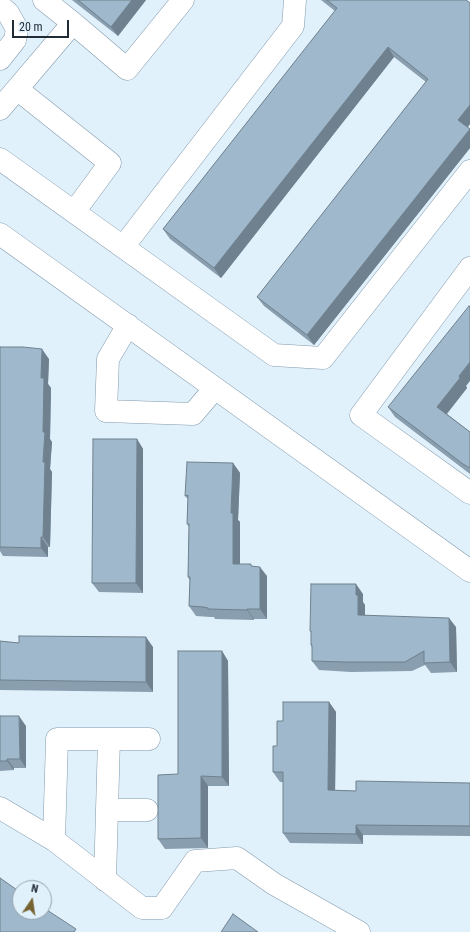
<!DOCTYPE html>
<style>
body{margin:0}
#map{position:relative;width:470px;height:932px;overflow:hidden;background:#e1f1fc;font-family:"Roboto Condensed",sans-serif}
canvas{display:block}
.north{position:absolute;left:12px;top:880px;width:40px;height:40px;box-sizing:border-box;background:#e1f1fc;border:1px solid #94a2ac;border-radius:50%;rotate:13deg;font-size:11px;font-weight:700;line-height:16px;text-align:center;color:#212b33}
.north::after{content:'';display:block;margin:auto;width:14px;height:18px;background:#766332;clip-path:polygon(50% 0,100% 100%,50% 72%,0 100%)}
.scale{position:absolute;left:12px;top:20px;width:57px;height:18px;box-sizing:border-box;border:2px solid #212b33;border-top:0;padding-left:5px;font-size:12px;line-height:14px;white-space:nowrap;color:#212b33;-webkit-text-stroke:3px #e1f1fc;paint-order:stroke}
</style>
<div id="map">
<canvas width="470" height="932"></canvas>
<div class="north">N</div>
<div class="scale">20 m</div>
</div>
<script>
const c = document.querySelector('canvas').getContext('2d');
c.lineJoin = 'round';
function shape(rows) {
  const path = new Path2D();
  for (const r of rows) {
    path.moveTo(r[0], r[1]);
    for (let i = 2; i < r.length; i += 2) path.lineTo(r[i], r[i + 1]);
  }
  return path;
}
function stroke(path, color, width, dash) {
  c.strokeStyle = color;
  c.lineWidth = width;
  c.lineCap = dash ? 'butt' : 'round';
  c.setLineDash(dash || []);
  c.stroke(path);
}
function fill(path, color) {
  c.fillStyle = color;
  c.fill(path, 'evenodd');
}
const minor = shape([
 [0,6,8,13,17,29,15,40,0,59],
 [73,23,127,69,183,0],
 [17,89,110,163,74,212],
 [0,109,73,23,44,0],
 [0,159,274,355,323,358,470,171],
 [0,234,470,571],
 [123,247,293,26,295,0],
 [470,268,361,415,470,493],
 [128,325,108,359,106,411,193,414,215,388],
 [109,739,149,739],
 [0,808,54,840,142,908,162,908,195,861,237,858,274,884,359,932],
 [107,810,147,810],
 [54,840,57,739,109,739,105,880]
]);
const wall = shape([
 [72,0,146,0,118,36],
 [321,0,466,0,470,3,470,124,468,127,470,129,470,148,314,345,264,306,257,297,426,82,394,57,221,278,170,239,163,229,335,11],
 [0,347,49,359,48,384,51,388,50,439,52,442,50,469,52,472,50,547,48,547,48,557,3,556,0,551],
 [466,386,467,388,447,414,470,432,470,474,395,417,388,407],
 [137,439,143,449,143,593,99,592,92,583],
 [233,463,240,473,238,520,240,522,240,564,252,566,267,576,267,619,254,619,254,620,215,619,214,617,210,617,196,616,189,606,190,581,188,577,189,527,187,524,188,499,185,496],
 [363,594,363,602,365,605,365,615,456,627,457,672,431,673,425,665,412,671,351,672,319,670,312,661,312,648,311,645,311,633,310,631],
 [0,641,19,643,153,647,153,692,0,690],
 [222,651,228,661,229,786,208,786,208,848,165,849,158,839,178,774],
 [329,702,336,712,335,790,356,791,470,783,470,836,363,835,363,844,290,843,283,833,283,782,280,782,273,772,277,746,283,721],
 [0,716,26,726,26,768,14,768,14,770,0,771]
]);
const shadedWall = shape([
 [132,0,146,0,118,36,111,27],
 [388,47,394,57,221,278,214,268],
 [470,105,470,124,465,130,458,120],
 [470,129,470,148,314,345,307,335],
 [42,349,49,359,48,384,51,388,50,439,52,442,50,469,52,472,50,547,43,537,43,432,41,378],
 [470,362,470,381,466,386,467,388,444,417,437,407,459,376],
 [137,439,143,449,143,593,136,583],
 [233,463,240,473,238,520,240,522,240,574,233,564,231,513],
 [41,537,48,547,48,557,41,548],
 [260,567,267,576,267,619,260,609],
 [356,584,363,594,363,602,365,605,365,625,358,615,356,595],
 [247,609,254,619,254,620,247,610],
 [449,618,456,627,457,672,450,662],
 [146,637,153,647,153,692,146,682],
 [222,651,228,661,229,786,222,777],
 [329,702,336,712,335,800,328,790],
 [19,716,26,726,26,768,20,759],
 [7,759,14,768,14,770,7,761],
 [201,776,208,786,208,848,201,838],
 [356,825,363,835,363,844,356,834]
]);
const building = shape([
 [78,0,132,0,111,27,78,0],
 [327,0,466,0,470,3,470,105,458,120,470,129,307,335,257,297,428,79,388,47,214,268,163,229,337,8,327,0],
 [469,306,470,307,470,362,459,376,460,378,437,407,470,432,470,468,463,464,388,407,469,306],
 [0,347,23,347,42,349,41,378,44,378,43,432,45,432,43,462,45,462,43,537,41,537,41,548,0,547,0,347],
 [93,439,137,439,136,583,92,583,93,439],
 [187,462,233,463,231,513,233,513,233,564,251,564,251,566,260,567,260,609,247,609,247,610,208,609,208,608,203,607,189,606,190,577,188,577,189,524,187,524,188,495,185,496,187,462],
 [311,584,356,584,356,595,358,595,358,615,449,618,450,662,424,663,424,651,405,662,345,662,312,661,312,645,311,645,311,631,310,631,311,584],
 [19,636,146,637,146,682,0,680,0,641,19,643,19,636],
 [178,651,222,651,222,777,201,776,201,838,158,839,158,775,178,774,178,651],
 [283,702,329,702,328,790,356,791,356,781,470,783,470,826,356,825,356,834,283,833,283,772,273,772,273,746,277,746,277,721,283,721,283,702],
 [0,716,19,716,20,759,7,759,7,761,0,761,0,716],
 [0,878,20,892,20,912,44,912,44,908,76,929,74,932,0,932,0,878],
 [233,914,258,932,221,932,233,914]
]);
stroke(minor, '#829aac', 23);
stroke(minor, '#fff', 22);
fill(wall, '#899eaf');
fill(shadedWall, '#6f818e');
fill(building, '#9fb8cb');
stroke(building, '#6f818e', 1);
</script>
